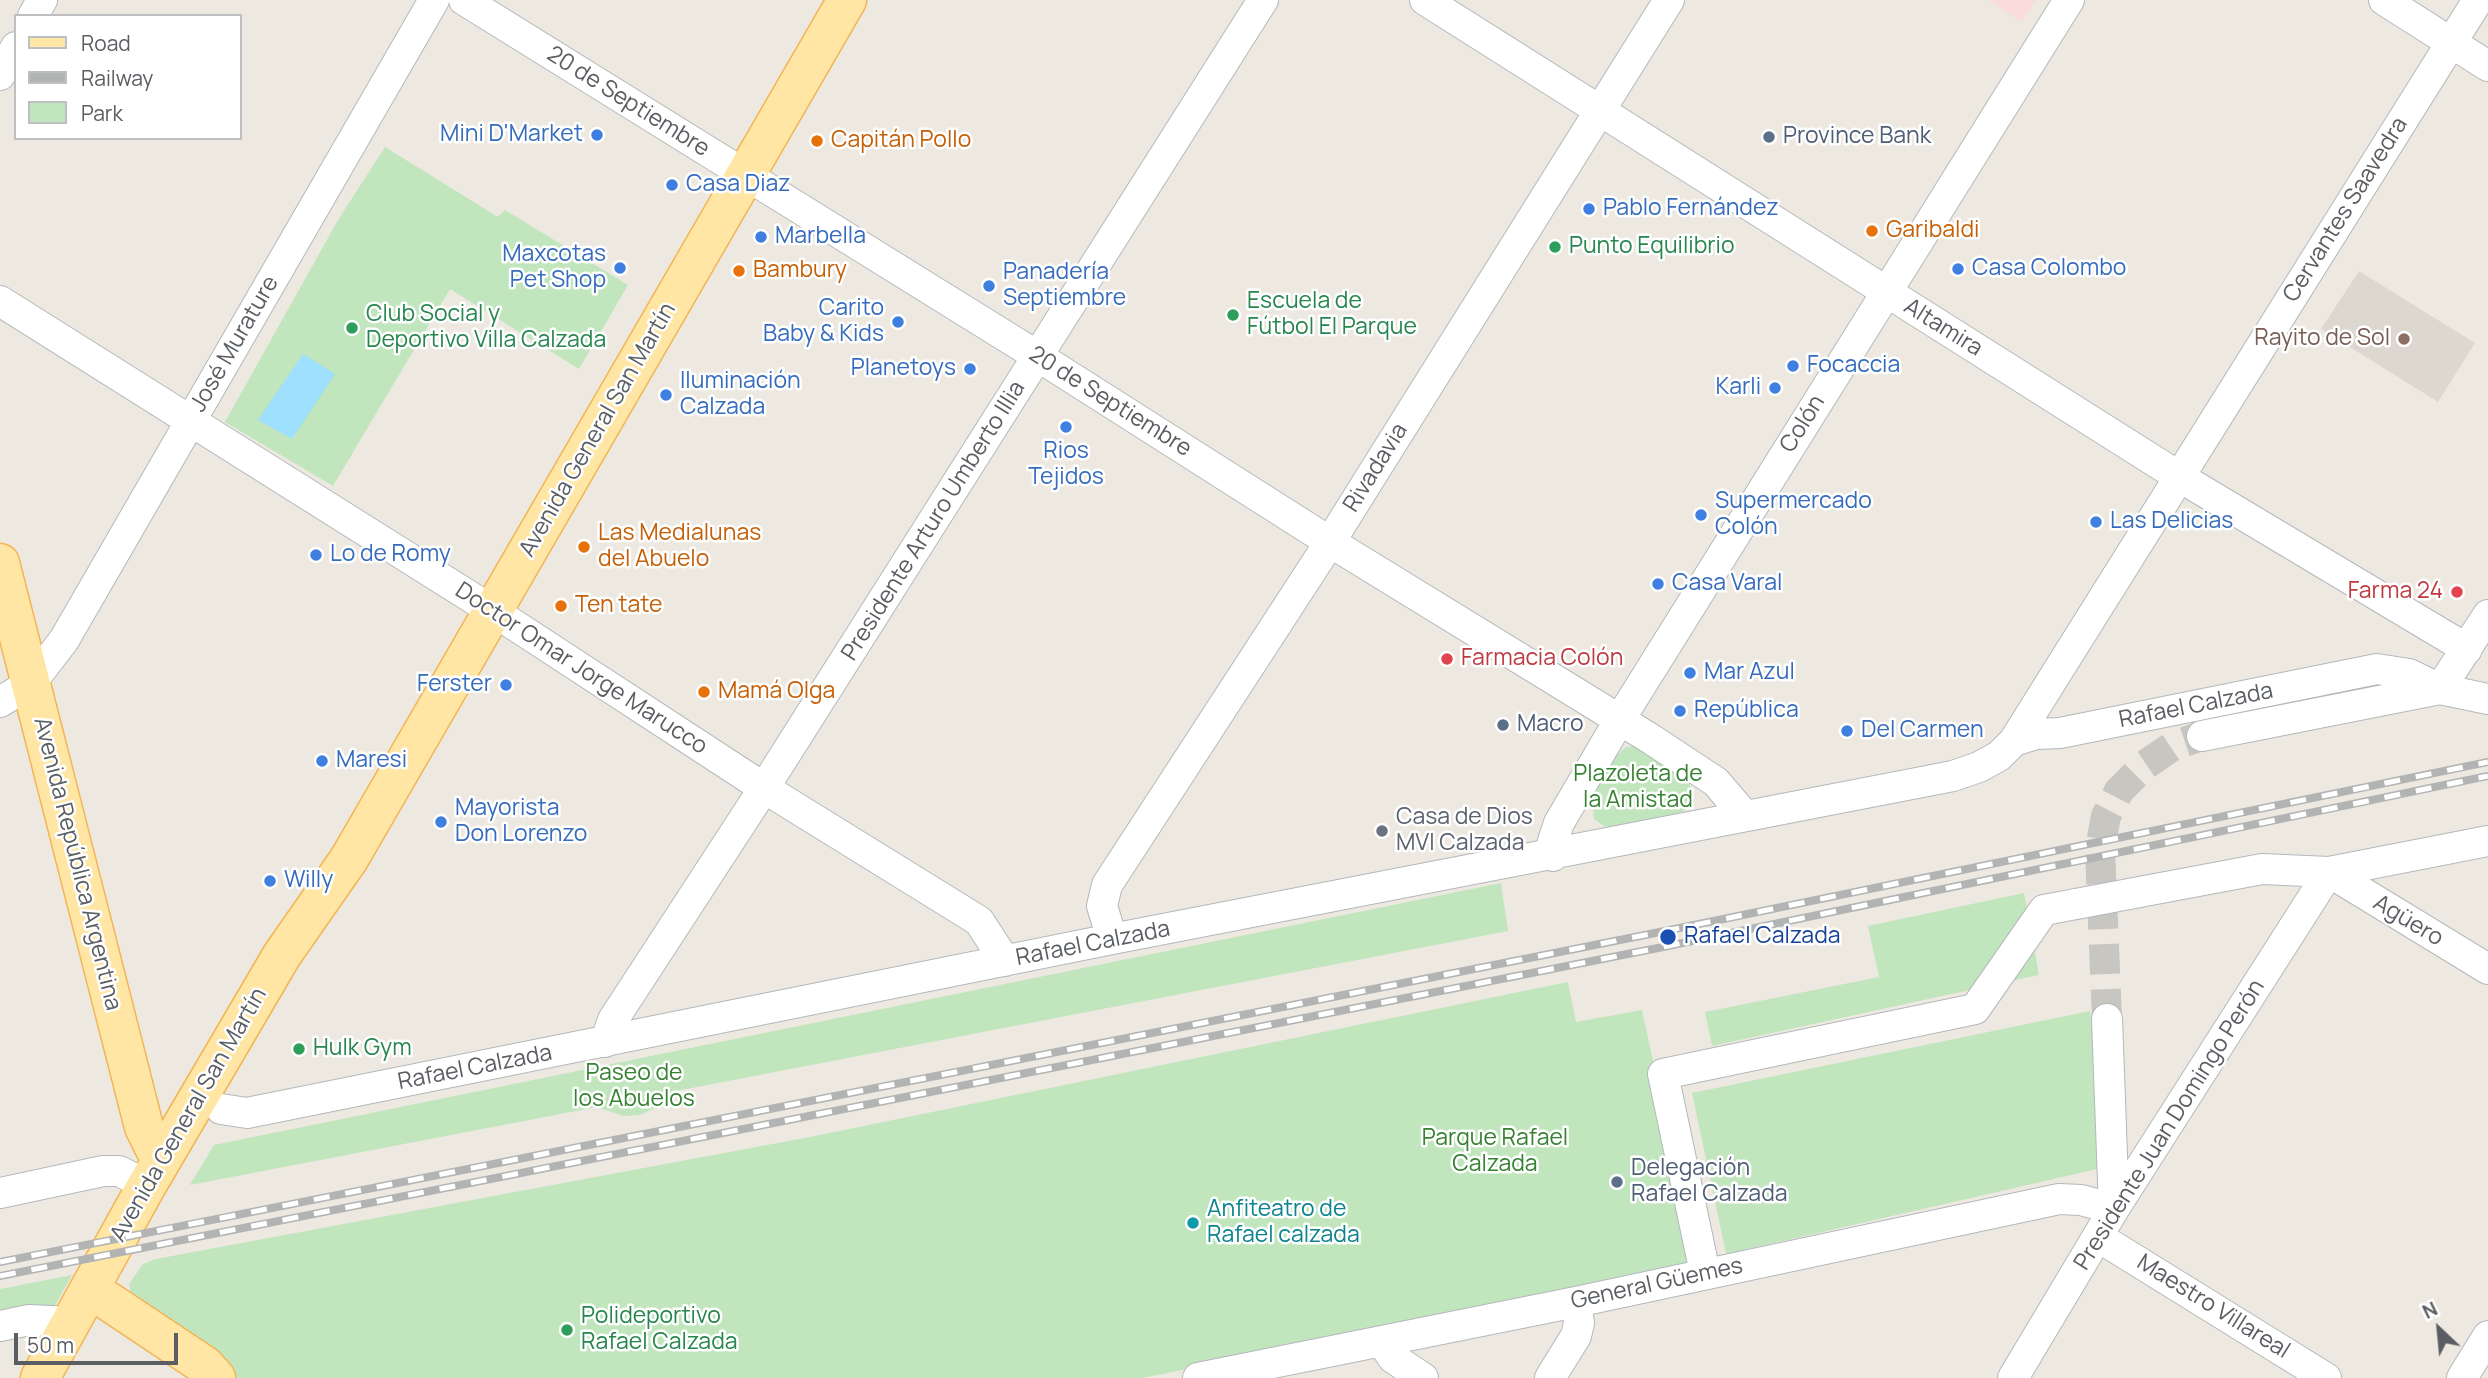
<!DOCTYPE html>
<meta charset="utf-8">
<style>
body{margin:0}
#map{position:relative;width:2488px;height:1378px;overflow:hidden;background:#ede9e1;font-family:Manrope,sans-serif}
canvas{display:block}
.legend{position:absolute;left:14px;top:14px;width:228px;height:126px;box-sizing:border-box;background:#fff;border:2px solid #bdbfc0;margin:0;padding:9px 12px;list-style:none;font-size:21px;color:#5a5e62}
.legend li{display:flex;align-items:center;gap:14px;height:35px}
.legend b{width:35px;border:2px solid #bdbfc0}
.north{position:absolute;left:2404px;top:1294px;width:70px;height:70px;-webkit-text-stroke:5px #fff;paint-order:stroke;rotate:334deg;font-size:19px;font-weight:700;line-height:28px;text-align:center;color:#5a5e62}
.north::after{content:'';display:block;margin:auto;width:24px;height:32px;background:#5a5e62;clip-path:polygon(50% 0,100% 100%,50% 72%,0 100%)}
.scale{position:absolute;left:14px;top:1333px;width:164px;height:32px;box-sizing:border-box;border:4px solid #5a5e62;border-top:0;padding-left:9px;font-size:21px;line-height:24px;white-space:nowrap;color:#5a5e62;-webkit-text-stroke:5px #fff;paint-order:stroke}
</style>
<div id="map">
<canvas width="2488" height="1378"></canvas>
<ul class="legend">
<li><b style="height:9px;background:#ffe6a4"></b>Road</li>
<li><b style="height:9px;background:#b2b3b3"></b>Railway</li>
<li><b style="height:19px;background:#c1e5bd"></b>Park</li>
</ul>
<div class="north">N</div>
<div class="scale">50 m</div>
</div>
<script>
const c = document.querySelector('canvas').getContext('2d');
c.lineJoin = 'round';
function fill(path, color) {
  c.fillStyle = color;
  c.fill(path, 'evenodd');
}
function shape(rows) {
  const path = new Path2D();
  for (const r of rows) {
    path.moveTo(r[0], r[1]);
    for (let i = 2; i < r.length; i += 2) path.lineTo(r[i], r[i + 1]);
  }
  return path;
}
function stroke(path, color, width, dash) {
  c.strokeStyle = color;
  c.lineWidth = width;
  c.lineCap = dash ? 'butt' : 'round';
  c.setLineDash(dash || []);
  c.stroke(path);
}
function write(font, color, halo, rows, align = 'center') {
  c.font = font + ' Manrope,sans-serif';
  c.lineWidth = 5;
  c.setLineDash([]);
  c.textBaseline = 'middle';
  c.strokeStyle = halo;
  c.fillStyle = color;
  for (const [text, x, y, turn = 0] of rows) {
    c.save();
    c.translate(x, y);
    c.rotate((+turn || 0) * Math.PI / 180);
    c.textAlign = isNaN(turn) ? turn : align;
    if (halo) c.strokeText(text, 0, 0);
    c.fillText(text, 0, 0);
    c.restore();
  }
}
const education = shape([
 [2359,271,2475,343,2438,402,2321,329]
]);
const medical = shape([
 [1988,0,2036,0,2022,22]
]);
const green = shape([
 [385,147,498,217,505,210,628,285,579,369,450,289,333,486,225,422,338,220],
 [1635,746,1690,782,1691,800,1686,810,1676,815,1614,829,1604,826,1594,819,1592,798,1616,756,1626,747],
 [1501,883,1508,931,676,1091,655,1108,640,1115,623,1116,597,1107,190,1185,214,1145],
 [2024,893,2039,975,1712,1046,1705,1012,1879,977,1868,926],
 [1568,982,1576,1022,1642,1010,1693,1246,1693,1262,1681,1271,1142,1378,229,1378,131,1296,129,1284,143,1264,156,1259,810,1137],
 [2090,1011,2106,1167,1726,1254,1692,1093],
 [72,1275,53,1309,0,1320,0,1289]
]);
const water = shape([
 [303,354,335,374,292,439,258,420]
]);
const minorTunnel = shape([
 [2107,1019,2100,849,2106,816,2119,791,2145,765,2173,746,2202,736]
]);
const minor = shape([
 [464,0,1039,357,1330,542,1651,739,1716,782,1745,816],
 [1425,0,2178,476,2467,649],
 [2384,0,2488,66],
 [33,16,42,0],
 [0,75,16,47],
 [0,301,493,611,764,788,979,921,1005,961],
 [2440,689,2488,615],
 [0,702,31,683,64,640,434,0],
 [2202,736,2440,689],
 [2014,741,2478,0],
 [1553,856,1553,841,1559,823,1620,719,2069,0],
 [2329,872,2488,969],
 [2129,894,2262,869,2329,872,2488,841],
 [1112,939,1102,906,1107,885,1330,542,1669,0],
 [2107,1019,2114,1209],
 [605,1042,613,1020,764,788,1263,0],
 [221,1109,247,1113,1112,939,1953,776,1979,767,1999,756,2014,741,2036,734,2060,733,2377,669,2409,674,2440,689,2488,699],
 [0,1193,103,1171,119,1171,147,1185],
 [2100,1238,2326,1378],
 [1705,1273,1663,1074,1975,1009,2044,910,2076,904],
 [0,1326,29,1320,71,1322],
 [1382,1342,1393,1358,1423,1378],
 [1198,1378,1576,1302,2059,1199,2081,1200,2114,1209],
 [1550,1378,1576,1336,1579,1323,1576,1302],
 [2013,1378,2114,1209,2329,872],
 [2462,1378,2488,1336]
]);
const major = shape([
 [0,563,144,1127,161,1161],
 [108,1301,204,1365,216,1378],
 [40,1378,147,1185,282,955,349,859,847,0]
]);
const rail = shape([
 [0,1262,1665,931,2488,762],
 [0,1276,1668,946,2488,776]
]);
const minorBridge = shape([
 [2076,904,2129,894]
]);
const markers = [
 [597,135,7,"#3f7fe0"],
 [1769,137,7,"#5c6f8a"],
 [817,141,7,"#e8710a"],
 [672,185,7,"#3f7fe0"],
 [1589,209,7,"#3f7fe0"],
 [1872,231,7,"#e8710a"],
 [761,237,7,"#3f7fe0"],
 [1555,247,7,"#2e9e5b"],
 [620,268,7,"#3f7fe0"],
 [1958,269,7,"#3f7fe0"],
 [739,271,7,"#e8710a"],
 [989,286,7,"#3f7fe0"],
 [1233,315,7,"#2e9e5b"],
 [898,322,7,"#3f7fe0"],
 [352,328,7,"#2e9e5b"],
 [2404,339,7,"#8d6e63"],
 [1793,366,7,"#3f7fe0"],
 [970,369,7,"#3f7fe0"],
 [1775,388,7,"#3f7fe0"],
 [666,395,7,"#3f7fe0"],
 [1066,427,7,"#3f7fe0"],
 [1701,515,7,"#3f7fe0"],
 [2096,522,7,"#3f7fe0"],
 [584,547,7,"#e8710a"],
 [316,555,7,"#3f7fe0"],
 [1658,584,7,"#3f7fe0"],
 [2457,592,7,"#e0444e"],
 [561,606,7,"#e8710a"],
 [1447,659,7,"#e0444e"],
 [1690,673,7,"#3f7fe0"],
 [506,685,7,"#3f7fe0"],
 [704,692,7,"#e8710a"],
 [1680,711,7,"#3f7fe0"],
 [1503,725,7,"#5c6f8a"],
 [1847,731,7,"#3f7fe0"],
 [322,761,7,"#3f7fe0"],
 [441,822,7,"#3f7fe0"],
 [1382,831,7,"#6b7280"],
 [270,881,7,"#3f7fe0"],
 [1668,937,9,"#1a4fb4"],
 [299,1049,7,"#2e9e5b"],
 [1617,1182,7,"#5c6f8a"],
 [1193,1223,7,"#0f9aa8"],
 [567,1330,7,"#2e9e5b"]
];
const streetNames = [
 ["20 de Septiembre",628,102,32],
 ["Cervantes Saavedra",2346,210,-58],
 ["Altamira",1943,328,32],
 ["José Murature",235,344,-60],
 ["20 de Septiembre",1110,402,32],
 ["Colón",1803,424,-58],
 ["Avenida General San Martín",598,430,-60],
 ["Rivadavia",1376,468,-58],
 ["Presidente Arturo Umberto Illia",934,521,-58],
 ["Doctor Omar Jorge Marucco",581,669,33],
 ["Rafael Calzada",2196,706,-11],
 ["Avenida República Argentina",77,864,76],
 ["Agüero",2408,921,31],
 ["Rafael Calzada",1093,944,-11],
 ["Rafael Calzada",475,1068,-11],
 ["Avenida General San Martín",189,1115,-60],
 ["Presidente Juan Domingo Perón",2170,1125,-58],
 ["General Güemes",1657,1284,-12],
 ["Maestro Villareal",2213,1307,32]
];
const shopNames = [
 ["Mini D'Market",583,135,"right"],
 ["Casa Diaz",686,185],
 ["Pablo Fernández",1603,209],
 ["Marbella",775,237],
 ["Maxcotas",606,255,"right"],
 ["Pet Shop",606,281,"right"],
 ["Casa Colombo",1972,269],
 ["Panadería",1003,273],
 ["Septiembre",1003,299],
 ["Carito",884,309,"right"],
 ["Baby & Kids",884,335,"right"],
 ["Focaccia",1807,366],
 ["Planetoys",956,369,"right"],
 ["Iluminación",680,382],
 ["Calzada",680,408],
 ["Karli",1761,388,"right"],
 ["Rios",1066,452,"center"],
 ["Tejidos",1066,478,"center"],
 ["Supermercado",1715,502],
 ["Colón",1715,528],
 ["Las Delicias",2110,522],
 ["Lo de Romy",330,555],
 ["Casa Varal",1672,584],
 ["Mar Azul",1704,673],
 ["Ferster",492,685,"right"],
 ["República",1694,711],
 ["Del Carmen",1861,731],
 ["Maresi",336,761],
 ["Mayorista",455,809],
 ["Don Lorenzo",455,835],
 ["Willy",284,881]
];
const serviceNames = [
 ["Province Bank",1783,137],
 ["Macro",1517,725],
 ["Delegación",1631,1169],
 ["Rafael Calzada",1631,1195]
];
const foodNames = [
 ["Capitán Pollo",831,141],
 ["Garibaldi",1886,231],
 ["Bambury",753,271],
 ["Las Medialunas",598,534],
 ["del Abuelo",598,560],
 ["Ten tate",575,606],
 ["Mamá Olga",718,692]
];
const leisureNames = [
 ["Punto Equilibrio",1569,247],
 ["Escuela de",1247,302],
 ["Fútbol El Parque",1247,328],
 ["Club Social y",366,315],
 ["Deportivo Villa Calzada",366,341],
 ["Hulk Gym",313,1049],
 ["Polideportivo",581,1317],
 ["Rafael Calzada",581,1343]
];
const educationNames = [
 ["Rayito de Sol",2390,339]
];
const healthNames = [
 ["Farma 24",2443,592],
 ["Farmacia Colón",1461,659,"left"]
];
const parkNames = [
 ["Plazoleta de",1638,775],
 ["la Amistad",1638,801],
 ["Paseo de",634,1074],
 ["los Abuelos",634,1100],
 ["Parque Rafael",1495,1139],
 ["Calzada",1495,1165]
];
const worshipNames = [
 ["Casa de Dios",1396,818],
 ["MVI Calzada",1396,844]
];
const transitNames = [
 ["Rafael Calzada",1684,937]
];
const cultureNames = [
 ["Anfiteatro de",1207,1210],
 ["Rafael calzada",1207,1236]
];
fill(education, '#ddd8cf');
fill(medical, '#fbdcdc');
fill(green, '#c1e5bd');
fill(water, '#9fe0ff');
stroke(minorTunnel, '#c8c6c1', 30, [30, 15]);
stroke(minor, '#b4b8bc', 32);
stroke(major, '#f3b554', 41);
stroke(minor, '#fff', 30);
stroke(major, '#ffe6a4', 38);
stroke(rail, '#b2b3b3', 8);
stroke(rail, '#fff', 5, [16]);
stroke(minorBridge, '#b4b8bc', 32, []);
stroke(minorBridge, '#fff', 30);
for (const [x, y, r, color] of markers) {
  const dot = new Path2D();
  dot.arc(x, y, r, 0, 2 * Math.PI);
  c.fillStyle = color;
  c.fill(dot);
  stroke(dot, '#fff', 2.5);
}
write('23px', '#5a5e62', '#fff', streetNames);
write('23px', '#366cbe', '#fff', shopNames, 'left');
write('23px', '#4e5e75', '#fff', serviceNames, 'left');
write('23px', '#c56008', '#fff', foodNames, 'left');
write('23px', '#27864d', '#fff', leisureNames, 'left');
write('23px', '#785e54', '#fff', educationNames, 'right');
write('23px', '#be3a42', '#fff', healthNames, 'right');
write('23px', '#378132', '#fff', parkNames);
write('23px', '#5b616d', '#fff', worshipNames, 'left');
write('23px', '#164399', '#fff', transitNames, 'left');
write('23px', '#0d838f', '#fff', cultureNames, 'left');
</script>
